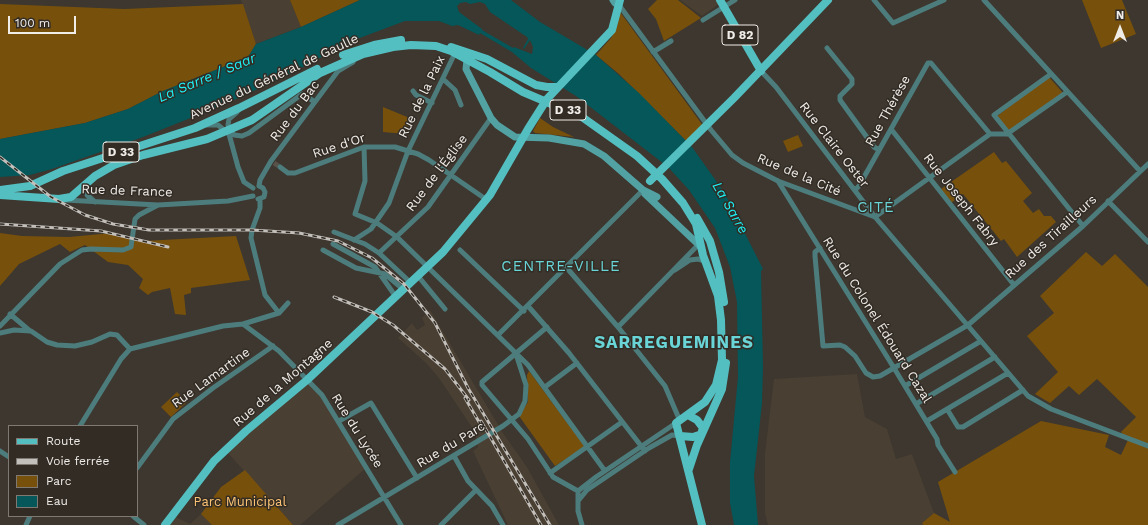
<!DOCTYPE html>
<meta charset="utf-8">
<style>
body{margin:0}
#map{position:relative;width:1148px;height:525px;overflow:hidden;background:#3d372f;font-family:"Work Sans",sans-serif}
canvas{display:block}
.legend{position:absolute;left:8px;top:425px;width:130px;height:92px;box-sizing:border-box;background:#322c25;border:1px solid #7e7973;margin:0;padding:5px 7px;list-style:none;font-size:12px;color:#f0ece8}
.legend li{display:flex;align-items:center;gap:8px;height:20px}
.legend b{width:20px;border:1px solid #7e7973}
.north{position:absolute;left:1100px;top:8px;width:40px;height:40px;-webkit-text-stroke:3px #322c25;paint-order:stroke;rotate:0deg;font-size:11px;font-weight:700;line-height:16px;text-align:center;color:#f0ece8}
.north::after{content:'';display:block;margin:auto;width:14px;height:18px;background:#f0ece8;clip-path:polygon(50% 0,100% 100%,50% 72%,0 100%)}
.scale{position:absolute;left:8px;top:16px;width:68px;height:18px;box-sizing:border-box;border:2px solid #f0ece8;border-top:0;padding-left:5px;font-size:12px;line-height:14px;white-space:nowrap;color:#f0ece8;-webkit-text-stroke:3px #322c25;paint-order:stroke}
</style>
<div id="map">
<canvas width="1148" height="525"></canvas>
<ul class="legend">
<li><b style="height:5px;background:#54bfc1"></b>Route</li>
<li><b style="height:5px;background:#c3bfba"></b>Voie ferrée</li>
<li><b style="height:11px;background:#77500c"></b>Parc</li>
<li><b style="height:11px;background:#055759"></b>Eau</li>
</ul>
<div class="north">N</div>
<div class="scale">100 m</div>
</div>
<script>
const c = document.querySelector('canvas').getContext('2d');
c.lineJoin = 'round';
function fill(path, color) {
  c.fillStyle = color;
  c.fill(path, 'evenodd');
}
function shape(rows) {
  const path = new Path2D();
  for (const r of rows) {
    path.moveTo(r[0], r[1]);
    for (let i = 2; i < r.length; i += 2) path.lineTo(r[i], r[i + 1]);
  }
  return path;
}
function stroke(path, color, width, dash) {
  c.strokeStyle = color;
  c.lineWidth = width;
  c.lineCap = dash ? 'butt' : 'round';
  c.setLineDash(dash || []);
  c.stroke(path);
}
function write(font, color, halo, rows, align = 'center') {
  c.font = font + ' "Work Sans",sans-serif';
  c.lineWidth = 3;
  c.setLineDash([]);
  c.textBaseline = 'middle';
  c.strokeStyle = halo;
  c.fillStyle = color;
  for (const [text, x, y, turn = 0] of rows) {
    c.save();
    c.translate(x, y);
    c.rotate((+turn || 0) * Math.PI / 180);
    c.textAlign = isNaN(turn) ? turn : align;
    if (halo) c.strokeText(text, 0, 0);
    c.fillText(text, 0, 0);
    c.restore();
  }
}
const built = shape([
 [241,0,290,0,301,27,256,44],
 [680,0,717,0,719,4,702,16],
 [430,310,503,433,527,467,559,525,508,525,473,451,478,447,475,432,439,378,426,363,398,338,412,323,417,330,425,325,422,318],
 [857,374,865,417,887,429,896,459,912,454,934,513,922,523,923,525,768,525,765,513,765,453,774,379],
 [307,383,321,397,366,468,300,525,293,525,227,452],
 [201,514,212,525,170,525,176,517,190,524]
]);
const green = shape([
 [290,0,360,0,301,27],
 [657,0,678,0,701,18,664,41,656,19,648,9],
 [1082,0,1122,0,1136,34,1101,48],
 [0,4,124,9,243,4,256,44,248,57,163,91,128,109,85,123,0,139],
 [620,12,704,127,689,144,619,74,596,55,611,38,617,26],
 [1049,77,1063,93,1010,133,997,116],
 [383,107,412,119,405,134,383,132],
 [540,118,553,127,574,137,535,133,533,131],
 [798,135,803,146,788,152,783,141],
 [994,152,1002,163,1006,161,1032,193,1023,201,1033,213,1039,209,1044,216,1051,216,1056,222,1017,257,1004,239,1001,241,963,194,951,203,941,189],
 [0,233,22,236,69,237,112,233,144,241,236,236,250,280,191,288,191,293,184,295,186,315,175,314,170,288,152,292,148,295,139,288,143,279,128,265,108,262,85,245,70,252,60,244,19,264,0,286],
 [1086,252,1102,266,1115,254,1148,287,1148,525,923,525,922,523,934,513,950,522,938,482,1041,421,1109,435,1105,447,1121,455,1128,440,1121,432,1136,417,1097,379,1079,395,1069,386,1050,403,1035,394,1058,372,1027,336,1054,313,1040,296],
 [529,371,585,447,555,466,519,416,528,402,527,375],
 [177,392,187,402,171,417,161,407],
 [245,470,293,525,212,525,201,514,221,487]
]);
const water = shape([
 [360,0,511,0,540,22,596,55,639,93,692,147,724,192,763,269,761,271,763,367,762,403,754,476,758,525,734,525,730,503,730,462,738,377,737,302,730,267,715,228,689,190,668,167,576,96,531,68,512,52,480,33,479,35,458,25,452,26,439,21,405,21,349,42,286,76,223,105,143,137,52,169,30,175,0,177,0,139,85,123,128,109,163,91,248,57,256,44,301,27],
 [466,2,470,4,480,2,485,4,490,12,527,37,528,39,523,48,524,49,530,40,533,47,532,54,514,47,513,48,482,30,482,29,459,12,457,6,460,3]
]);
const streetTunnel = shape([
 [274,163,280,167]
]);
const street = shape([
 [874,0,893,23,944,0],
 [984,0,1140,171],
 [619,5,711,130,732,155,743,163,778,181,875,217],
 [703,20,735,0],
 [827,48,852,79,852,84,840,96,840,100,874,147,879,150],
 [653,52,671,41],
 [761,71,776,87,875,217,1028,396,1051,409,1148,446],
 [1051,74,994,115,1083,226],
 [443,79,455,90,461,105],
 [413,91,416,95,432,103],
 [237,112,229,119,228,125,234,135,242,136,249,133,302,94,315,102],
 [207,125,218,125,229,134,238,167,244,182,253,188],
 [891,129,1014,285],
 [1007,134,1067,92],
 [364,147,365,181,355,214,377,223,397,237,528,365,605,471],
 [280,167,288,173,295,173,364,147,395,147,418,154,429,160,487,200],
 [778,181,894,368,937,439,938,445,955,472],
 [87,183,87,195,95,202],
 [259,186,260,180,271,161,338,71,353,62],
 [855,190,859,186,928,63,931,63,990,134],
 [258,199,264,197,265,192,263,188,259,186],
 [260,199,260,208,252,230,251,238,265,295,279,313],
 [65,200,158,205,228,201,253,196],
 [1108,201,1148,242],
 [875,217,990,134,1007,134],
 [334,232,365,244,379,253,411,283],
 [354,240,371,229,389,203,408,151,455,53],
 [333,244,375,267,396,297],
 [820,248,815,252,815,256,823,346,840,345,845,347,855,356,866,373,873,377,880,376,968,325,1083,226,1148,164],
 [323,250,356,268,385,274,404,290],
 [460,250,524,311],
 [379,253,428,207,491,118],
 [566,267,618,327,665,386,680,421],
 [675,270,690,260,698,259,705,261],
 [418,276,445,309],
 [528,306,569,353,645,451],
 [10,314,30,331],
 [243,324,279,313,288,303],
 [0,326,60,264,82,250,91,249,123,250,131,247,135,219,139,215,158,205],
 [547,327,482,382,482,385,528,439,553,477,578,491],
 [618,327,698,245],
 [0,333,14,330,31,331,47,342,57,345,75,346,92,342,110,334,117,335,130,349],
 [498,335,643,190],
 [905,386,981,341],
 [545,387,577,363],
 [916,404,995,357],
 [947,409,958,427,963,427,1023,390],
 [339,421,371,403,417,478],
 [927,421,1008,373],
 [80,426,121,359,130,349,223,326,243,324,279,351,322,395,401,525],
 [0,451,9,457],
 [454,456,468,481,492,506,503,525],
 [137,468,173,419,213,388,273,346],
 [550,473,622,422],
 [578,491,596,477,676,423],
 [578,491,578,511,582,525],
 [578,501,587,490,649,448,672,435,680,436],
 [133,516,144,525],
 [26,525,30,516],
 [338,525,503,426,519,414,525,401,526,385,516,354],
 [441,525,476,490]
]);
const secondary = shape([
 [613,0,615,3],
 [472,57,467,60,466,69,491,118,497,125,515,137,549,138,584,144,604,156,643,190,657,197],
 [645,194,701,247]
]);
const primary = shape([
 [720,0,761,71],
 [451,47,487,59,536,85,547,87,558,87],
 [343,55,374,45,401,40],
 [650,181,734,98,828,0],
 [0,190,30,186,63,171,195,128,239,108,317,69],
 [0,195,59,199,71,197,95,176,114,165,143,155,207,139,252,120,320,73,363,54,393,47,411,45,436,46,451,51,490,72,523,92,582,117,637,156,662,179,683,203,696,224,703,255,718,296,721,320,722,360,716,385,705,402,676,423,702,525],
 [697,218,710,241,719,272,724,302],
 [688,415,697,420,704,429],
 [680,436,693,437,702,434,702,431],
 [689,469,697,445,722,389,726,363],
 [165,525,214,461,246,431,307,380,443,252,490,195,528,129,547,99,612,30,620,0]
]);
const rail = shape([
 [0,157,51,197,85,215,113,224,149,230,252,230,299,233,338,241,372,258,404,284,435,323,468,388,550,525],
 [0,224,101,231,168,247],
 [334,297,372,312,393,325,445,369,469,400],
 [465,398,482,427],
 [481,421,541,525]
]);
const shields = [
 [740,35,36],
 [568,110,36],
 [121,152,36]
];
const shieldNames = [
 ["D 82",740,35],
 ["D 33",568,110],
 ["D 33",121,152]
];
const streetNames = [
 ["Avenue du Général de Gaulle",274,77,-25],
 ["Rue de la Paix",422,97,-64],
 ["Rue du Bac",295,111,-53],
 ["Rue Thérèse",888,111,-61],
 ["Rue Claire Oster",834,145,52],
 ["Rue d'Or",339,146,-18],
 ["Rue de l'Église",437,173,-53],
 ["Rue de la Cité",799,175,23],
 ["Rue de France",127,191,2],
 ["Rue Joseph Fabry",961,200,52],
 ["Rue des Tirailleurs",1051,237,-42],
 ["Rue du Colonel Édouard Cazal",877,320,58],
 ["Rue Lamartine",211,378,-36],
 ["Rue de la Montagne",283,383,-41],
 ["Rue du Lycée",357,431,58],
 ["Rue du Parc",451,445,-31]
];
const parkNames = [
 ["Parc Municipal",240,502]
];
const waterNames = [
 ["La Sarre / Saar",207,78,-23],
 ["La Sarre",730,208,60]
];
const quarterNames = [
 ["CITÉ",876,208],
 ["CENTRE-VILLE",561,267]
];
const districtNames = [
 ["SARREGUEMINES",674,343]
];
fill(built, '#493f32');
fill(green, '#77500c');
fill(water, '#055759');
stroke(streetTunnel, '#58524b', 5, [5, 2.5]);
stroke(street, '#4d7c7d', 5);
stroke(secondary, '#52a2a4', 7);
stroke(primary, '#54bfc1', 8);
stroke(rail, '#c3bfba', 3);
stroke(rail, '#322c25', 1.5, [4.5]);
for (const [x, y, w] of shields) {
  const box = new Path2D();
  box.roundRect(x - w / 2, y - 10, w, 20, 3);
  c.fillStyle = '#322c25';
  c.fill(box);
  stroke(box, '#f0ece8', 1);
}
write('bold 12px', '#f0ece8', null, shieldNames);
write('13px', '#f0ece8', '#322c25', streetNames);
write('13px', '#fcc375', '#322c25', parkNames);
write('italic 14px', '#1cf1f5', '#322c25', waterNames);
c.letterSpacing = '1px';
write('15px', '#69d5d7', '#322c25', quarterNames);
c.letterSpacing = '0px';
c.letterSpacing = '1px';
write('bold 17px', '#69d5d7', '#322c25', districtNames);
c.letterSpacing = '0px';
</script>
